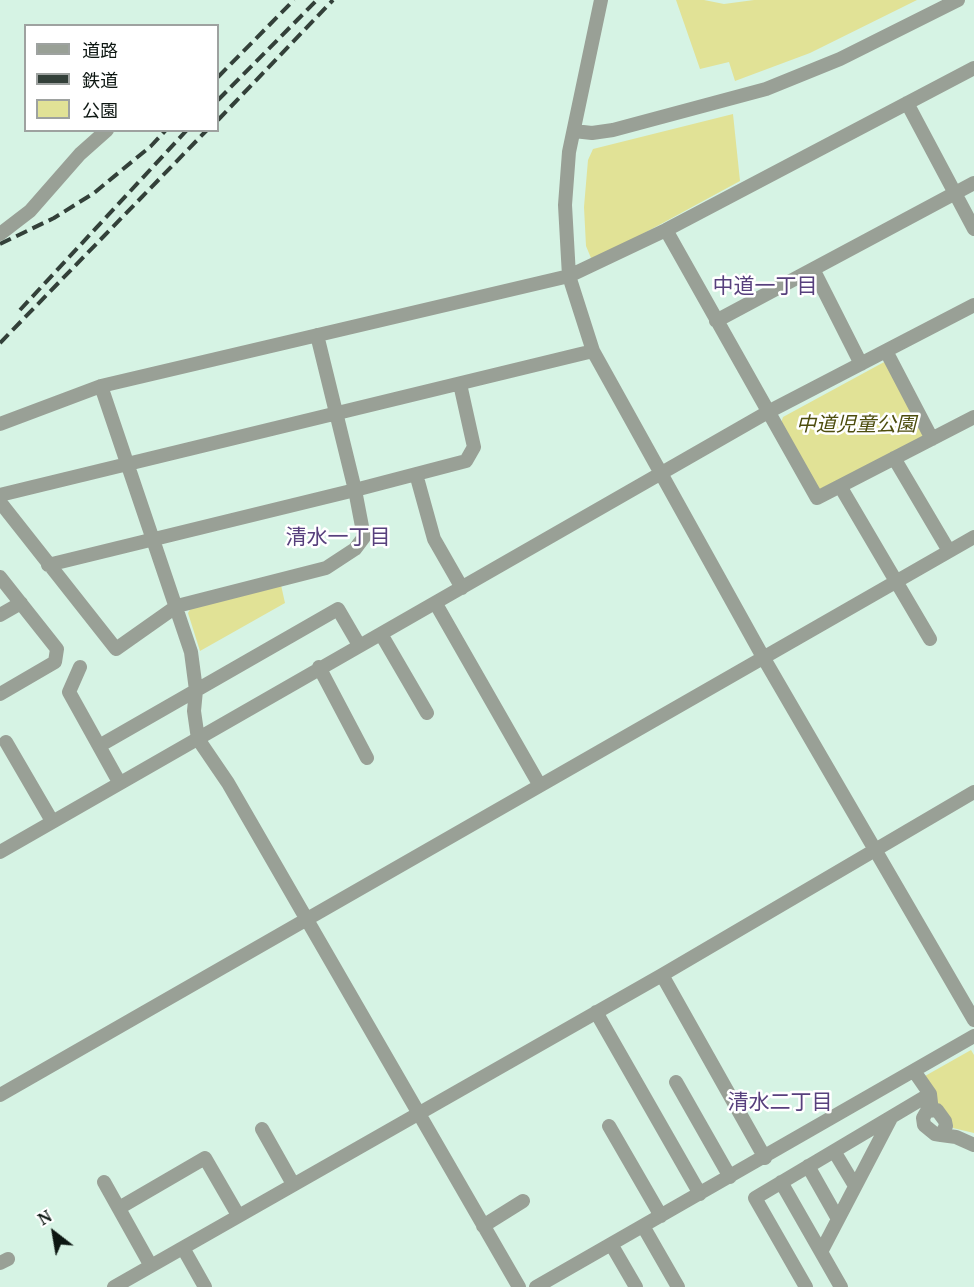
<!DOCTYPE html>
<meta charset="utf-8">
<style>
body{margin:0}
#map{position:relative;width:974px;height:1287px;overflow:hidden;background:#d6f3e4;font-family:"Noto Serif","Noto Sans JP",serif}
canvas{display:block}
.legend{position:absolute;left:24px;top:24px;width:195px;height:108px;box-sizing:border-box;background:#fff;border:2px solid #9ea2a0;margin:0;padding:8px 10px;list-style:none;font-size:18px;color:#0d1712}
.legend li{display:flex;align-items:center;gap:12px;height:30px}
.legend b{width:30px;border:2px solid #9ea2a0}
.north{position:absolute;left:24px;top:1203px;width:60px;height:60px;-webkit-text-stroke:4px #fff;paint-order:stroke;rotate:329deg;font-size:16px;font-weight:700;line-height:24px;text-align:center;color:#0d1712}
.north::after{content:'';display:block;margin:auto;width:21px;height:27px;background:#0d1712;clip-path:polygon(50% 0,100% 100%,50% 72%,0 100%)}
</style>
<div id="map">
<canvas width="974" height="1287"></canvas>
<ul class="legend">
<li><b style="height:8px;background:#99a096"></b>道路</li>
<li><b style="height:8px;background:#334039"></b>鉄道</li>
<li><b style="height:16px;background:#e1e296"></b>公園</li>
</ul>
<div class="north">N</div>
</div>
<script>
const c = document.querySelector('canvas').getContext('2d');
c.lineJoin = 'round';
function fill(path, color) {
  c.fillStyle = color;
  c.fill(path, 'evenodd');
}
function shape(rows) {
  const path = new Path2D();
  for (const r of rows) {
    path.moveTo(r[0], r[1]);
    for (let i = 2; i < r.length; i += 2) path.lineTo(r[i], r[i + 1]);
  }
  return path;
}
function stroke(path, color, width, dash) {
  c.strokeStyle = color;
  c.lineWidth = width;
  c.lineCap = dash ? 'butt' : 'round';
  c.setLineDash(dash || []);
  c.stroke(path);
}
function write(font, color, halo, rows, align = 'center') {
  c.font = font + ' "Noto Serif","Noto Sans JP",serif';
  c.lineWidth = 5;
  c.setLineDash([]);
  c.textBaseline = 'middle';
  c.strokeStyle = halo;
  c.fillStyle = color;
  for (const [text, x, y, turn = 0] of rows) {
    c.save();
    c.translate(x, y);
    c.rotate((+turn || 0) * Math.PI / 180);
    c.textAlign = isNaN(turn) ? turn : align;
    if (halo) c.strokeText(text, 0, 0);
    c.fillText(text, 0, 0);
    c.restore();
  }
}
const green = shape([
 [676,0,704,0,724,4,754,0,917,0,810,53,735,81,729,62,700,69],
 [733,114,740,181,602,256,591,258,586,246,584,207,588,160,593,149],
 [886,361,924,432,922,437,820,491,781,423,783,417],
 [281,585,285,603,200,651,188,613,192,606],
 [971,1050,974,1055,974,1133,953,1128,949,1117,936,1101,925,1076]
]);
const minor = shape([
 [601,0,569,152,565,205,569,276,593,351,763,657,974,1020],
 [907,103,974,229],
 [574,131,592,133,613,130,766,89,840,59,958,0],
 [666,230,817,498,974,417],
 [0,234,30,211,80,154,107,130],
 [813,269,861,364],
 [716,321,974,183],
 [886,351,932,439],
 [101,386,191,652,196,690,194,711,198,739,228,783,519,1287],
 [0,424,101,386,569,276,666,230,974,68],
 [894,458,949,551],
 [416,474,434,539,462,588],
 [840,486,930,639],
 [0,495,593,351],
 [0,502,116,649,177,606,326,568,355,549,364,537,355,490,466,461,474,447,460,384],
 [48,565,355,490,317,335],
 [0,577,57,649,55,662,0,694],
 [436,604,539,784],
 [0,615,21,603],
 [381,634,427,713],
 [80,667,69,692,119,782],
 [319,667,367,758],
 [6,742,52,821],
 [99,746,338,609,359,645],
 [0,852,768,412,974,305],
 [662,975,765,1158],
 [596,1012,700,1194],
 [914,1071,930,1094,931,1103],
 [676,1082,730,1177],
 [0,1095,974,537],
 [609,1126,661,1216],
 [262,1129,293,1184],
 [941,1135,946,1126,945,1121,937,1110,927,1111,923,1118,924,1125,935,1134,941,1135,956,1137,974,1145],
 [834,1151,855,1186],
 [808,1166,838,1219],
 [104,1182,151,1266],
 [781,1182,841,1287],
 [119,1208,205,1158,238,1215],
 [483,1226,523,1201],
 [643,1226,678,1287],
 [611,1244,636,1287],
 [183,1248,205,1287],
 [821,1252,891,1118],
 [0,1263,8,1259],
 [114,1287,662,975,974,792],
 [536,1287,974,1036],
 [806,1287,755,1198,930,1094]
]);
const rail = shape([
 [218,77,294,0],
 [218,100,317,0],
 [218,120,333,0],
 [0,244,54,218,94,193,151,146,166,130],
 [20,310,187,130],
 [0,343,207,130]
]);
const parkNames = [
 ["中道児童公園",856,425]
];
const neighbourhoodNames = [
 ["中道一丁目",765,287],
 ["清水一丁目",338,538],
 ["清水二丁目",780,1103]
];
fill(green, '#e1e296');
stroke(minor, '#99a096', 14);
stroke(rail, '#334039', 4, [12, 6]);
write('italic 20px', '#4d4d0e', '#fff', parkNames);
write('21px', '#57407d', '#fff', neighbourhoodNames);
</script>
